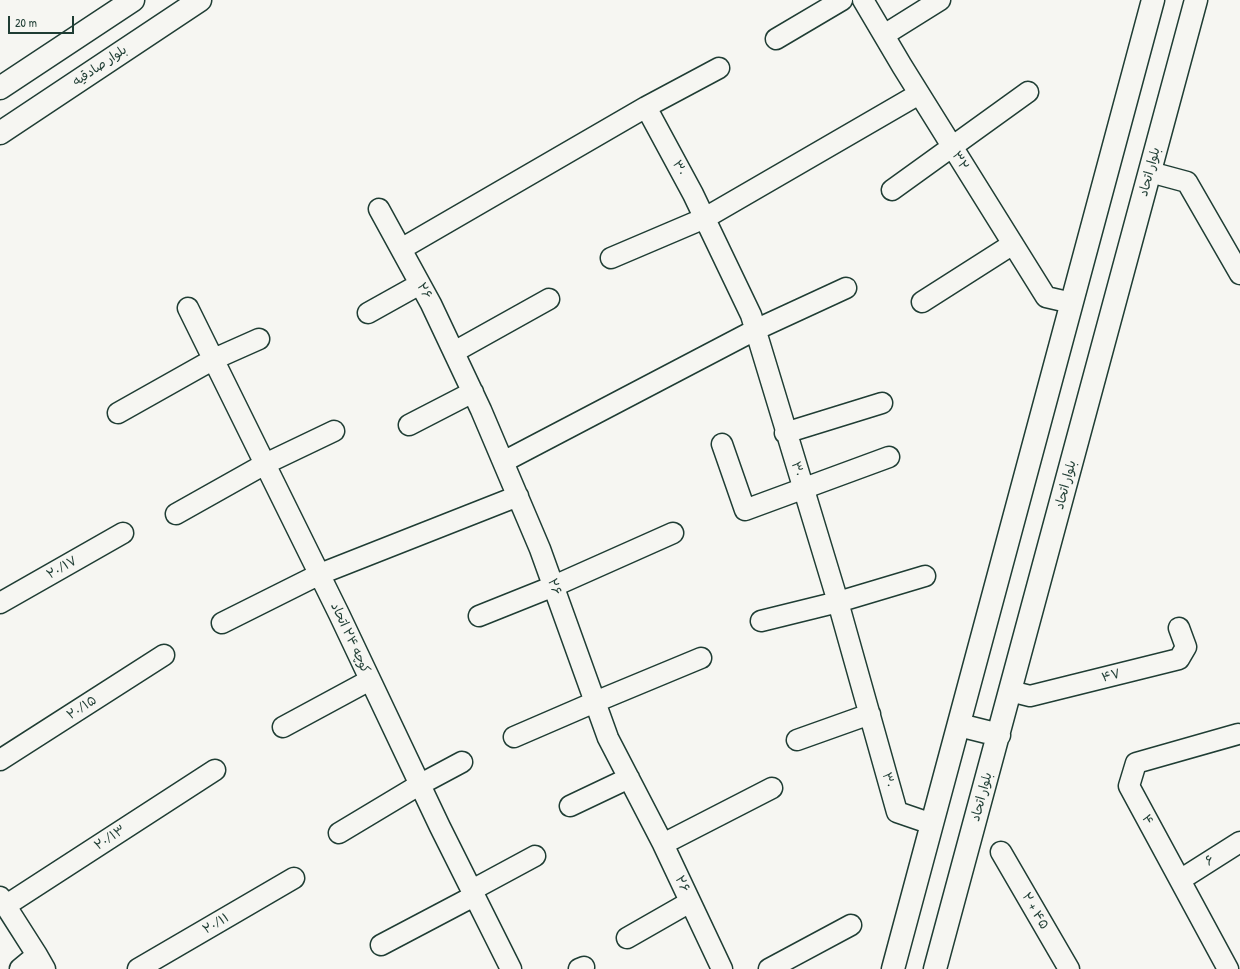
<!DOCTYPE html>
<meta charset="utf-8">
<style>
body{margin:0}
#map{position:relative;width:1240px;height:969px;overflow:hidden;background:#f6f6f2;font-family:"Patrick Hand",sans-serif}
canvas{display:block}
.scale{position:absolute;left:8px;top:16px;width:66px;height:18px;box-sizing:border-box;border:2px solid #1f3d34;border-top:0;padding-left:5px;font-size:12px;line-height:14px;white-space:nowrap;color:#1f3d34;-webkit-text-stroke:3px #f6f6f2;paint-order:stroke}
</style>
<div id="map">
<canvas width="1240" height="969"></canvas>
<div class="scale">20 m</div>
</div>
<script>
const c = document.querySelector('canvas').getContext('2d');
c.lineJoin = 'round';
function shape(rows) {
  const path = new Path2D();
  for (const r of rows) {
    path.moveTo(r[0], r[1]);
    for (let i = 2; i < r.length; i += 2) path.lineTo(r[i], r[i + 1]);
  }
  return path;
}
function stroke(path, color, width, dash) {
  c.strokeStyle = color;
  c.lineWidth = width;
  c.lineCap = dash ? 'butt' : 'round';
  c.setLineDash(dash || []);
  c.stroke(path);
}
function write(font, color, halo, rows, align = 'center') {
  c.font = font + ' "Patrick Hand","Playpen Sans Arabic",sans-serif';
  c.lineWidth = 3;
  c.setLineDash([]);
  c.textBaseline = 'middle';
  c.strokeStyle = halo;
  c.fillStyle = color;
  for (const [text, x, y, turn = 0] of rows) {
    c.save();
    c.translate(x, y);
    c.rotate((+turn || 0) * Math.PI / 180);
    c.textAlign = isNaN(turn) ? turn : align;
    if (halo) c.strokeText(text, 0, 0);
    c.fillText(text, 0, 0);
    c.restore();
  }
}
const street = shape([
 [863,0,902,66,1046,297,1072,303],
 [884,35,940,0],
 [776,39,842,0],
 [646,107,693,194,751,315,838,602,897,812,932,824],
 [1150,172,1187,182,1240,274],
 [892,190,1028,92],
 [379,209,431,304,481,410,540,549,608,738,663,844,722,969],
 [401,249,646,107,719,68],
 [611,258,705,218,919,94],
 [922,302,1013,244],
 [188,308,339,614,440,827,511,969],
 [368,313,420,284],
 [454,352,549,299],
 [118,413,214,359,259,339],
 [409,425,473,392],
 [785,433,882,403],
 [722,444,745,510,889,457],
 [503,462,755,330,846,288],
 [176,514,265,464,334,431],
 [0,603,123,533],
 [479,616,554,586,673,533],
 [761,621,838,602,925,576],
 [222,623,320,574,518,496],
 [1010,691,1030,696,1179,659,1186,647,1179,628],
 [283,727,370,680],
 [514,737,595,702,701,658],
 [797,740,870,714],
 [0,760,164,655],
 [570,806,629,778],
 [339,833,419,785,462,762],
 [663,844,772,788],
 [1001,852,1069,969],
 [1180,880,1240,842],
 [472,890,535,856],
 [0,897,37,955,45,969],
 [5,906,215,770],
 [627,938,690,902],
 [381,945,474,896],
 [20,969,37,955],
 [138,969,294,878],
 [579,969,584,967],
 [769,969,851,925],
 [1228,969,1129,786,1136,763,1238,734]
]);
const secondary = shape([
 [959,725,999,735],
 [893,969,1153,0],
 [935,969,1196,0]
]);
const primary = shape([
 [0,88,133,0],
 [0,133,200,0]
]);
const streetNames = [
 ["بلوار صادقیه",100,66,-34],
 ["۳۲",960,161,58],
 ["۳۰",679,168,62],
 ["بلوار اتحاد",1150,172,-75],
 ["۲۶",424,291,61],
 ["۳۰",797,469,73],
 ["بلوار اتحاد",1066,485,-75],
 ["۲۰/۱۷",62,568,-30],
 ["۲۶",554,587,70],
 ["کوچه ۲۴ اتحاد",350,638,65],
 ["۴۷",1111,676,-14],
 ["۲۰/۱۵",82,708,-33],
 ["۳۰",888,780,74],
 ["بلوار اتحاد",982,797,-75],
 ["۴",1147,820,62],
 ["۲۰/۱۳",110,838,-33],
 ["۶",1210,861,-33],
 ["۲۶",682,884,65],
 ["۲ + ۴۵",1035,911,60],
 ["۲۰/۱۱",216,924,-30]
];
stroke(street, '#1f3d34', 23);
stroke(secondary, '#1f3d34', 25);
stroke(primary, '#1f3d34', 25);
stroke(street, '#f6f6f2', 20);
stroke(secondary, '#f6f6f2', 22);
stroke(primary, '#f6f6f2', 22);
write('13px', '#1f3d34', '#f6f6f2', streetNames);
</script>
